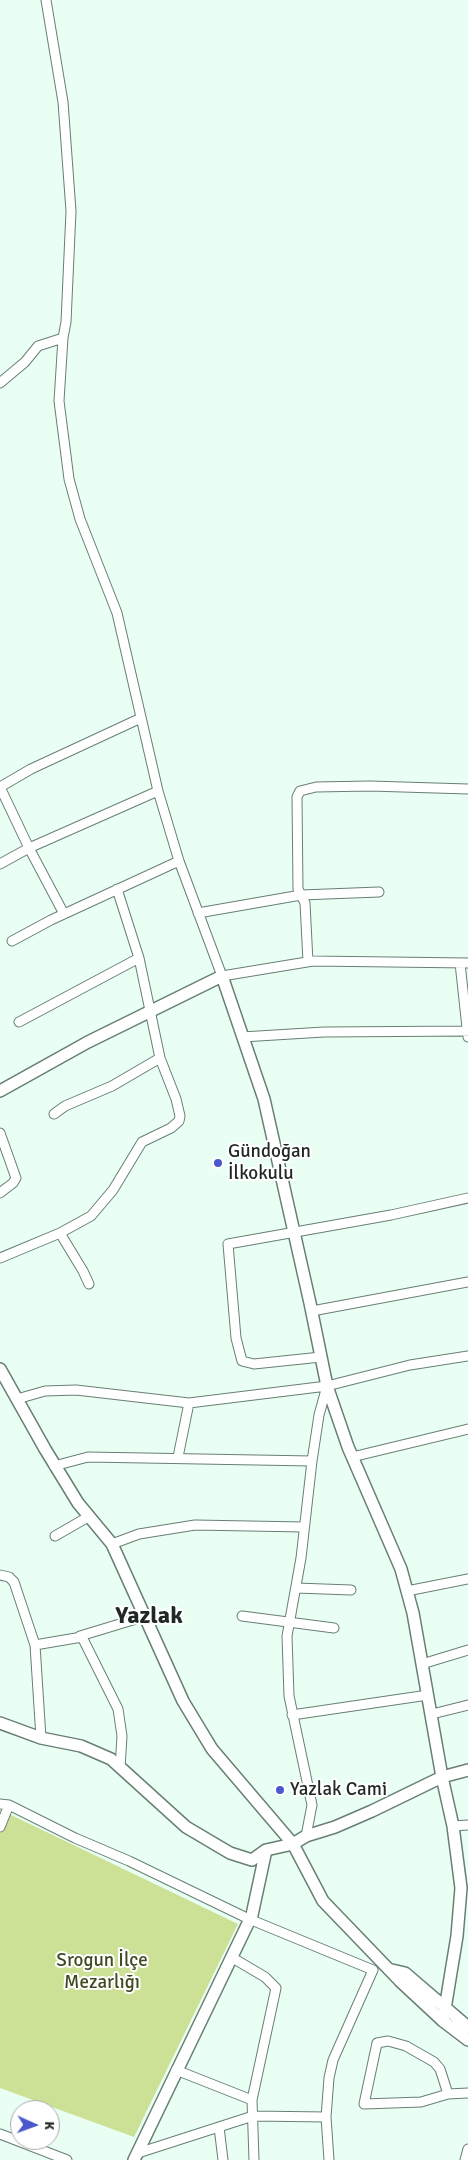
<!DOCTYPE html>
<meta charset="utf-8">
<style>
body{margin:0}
#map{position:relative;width:468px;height:2160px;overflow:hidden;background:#eafff4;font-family:Signika,sans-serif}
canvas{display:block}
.north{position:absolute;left:10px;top:2100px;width:50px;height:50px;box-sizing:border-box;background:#fff;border:1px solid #a5a9a7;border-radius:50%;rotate:92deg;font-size:14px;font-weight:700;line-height:20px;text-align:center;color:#1f2824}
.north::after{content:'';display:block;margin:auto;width:18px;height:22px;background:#4b58cd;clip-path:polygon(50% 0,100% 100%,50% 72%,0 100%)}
</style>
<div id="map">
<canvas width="468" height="2160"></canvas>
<div class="north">K</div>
</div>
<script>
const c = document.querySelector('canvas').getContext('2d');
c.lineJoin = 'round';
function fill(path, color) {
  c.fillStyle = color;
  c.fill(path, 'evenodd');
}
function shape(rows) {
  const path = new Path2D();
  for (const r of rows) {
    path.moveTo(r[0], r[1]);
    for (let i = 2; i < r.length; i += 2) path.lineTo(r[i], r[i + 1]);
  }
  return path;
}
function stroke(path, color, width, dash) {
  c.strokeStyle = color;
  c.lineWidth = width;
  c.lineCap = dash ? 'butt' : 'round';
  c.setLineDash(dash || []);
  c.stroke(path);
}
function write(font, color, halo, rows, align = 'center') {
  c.font = font + ' Signika,sans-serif';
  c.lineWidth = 4;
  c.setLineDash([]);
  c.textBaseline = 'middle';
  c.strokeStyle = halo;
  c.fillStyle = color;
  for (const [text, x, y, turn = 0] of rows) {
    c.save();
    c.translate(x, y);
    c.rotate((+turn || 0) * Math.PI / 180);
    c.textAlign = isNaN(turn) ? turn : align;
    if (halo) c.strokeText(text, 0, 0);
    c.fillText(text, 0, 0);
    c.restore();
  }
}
const green = shape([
 [7,1813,238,1924,134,2137,0,2088,0,1833]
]);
const street = shape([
 [46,0,63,102,71,211,66,322,63,338,59,401,69,479,80,519,117,613,158,791,179,861,222,976,313,961,468,963],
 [0,383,25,362,38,346,63,338],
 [0,787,31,769,141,718],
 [0,787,29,848,64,914],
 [0,864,29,848,158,791],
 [198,913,301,895,379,892],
 [12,941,51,920,179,861],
 [308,962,305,903,298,889,297,797,300,791,316,787,370,786,468,789],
 [460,963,468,1037],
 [19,1022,139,958],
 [242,1037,324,1032,468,1031],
 [54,1114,65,1106,112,1086,160,1058],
 [0,1133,16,1178,13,1183,0,1193],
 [60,1233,83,1271,89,1284],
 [0,1258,60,1233,91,1216,113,1190,142,1142,171,1128,179,1121,180,1116,176,1099,160,1058,139,958,117,889],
 [312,1311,468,1282],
 [321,1357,254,1364,242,1361,236,1338,228,1244,391,1215,468,1198],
 [17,1399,45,1391,76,1390,189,1403,327,1386,410,1365,468,1356],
 [178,1457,189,1403],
 [352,1457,468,1429],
 [54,1466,88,1457,312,1461],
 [55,1536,88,1517],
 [112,1544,139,1534,195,1525,304,1527],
 [0,1575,9,1577,14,1582,35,1645,41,1738],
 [296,1588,351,1590],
 [407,1591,468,1579],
 [242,1616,334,1628],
 [82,1637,118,1709,122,1736,120,1768],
 [35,1645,82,1637,80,1636,146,1616],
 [422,1664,468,1650],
 [432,1714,468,1705],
 [292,1715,428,1695],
 [0,1804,9,1805,75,1838,129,1861,249,1919,373,1970,333,2060,329,2078,326,2117,329,2160],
 [453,1826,468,1825],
 [0,1827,9,1805],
 [306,1836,312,1805,289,1696,287,1636,301,1558,312,1461,319,1415,327,1386],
 [231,1957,265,1977,276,1988,252,2100,254,2160],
 [176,2070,252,2100],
 [448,2094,440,2069,434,2062,406,2046,388,2041,377,2043,364,2104,421,2102,448,2094,468,2093],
 [219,2127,223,2160],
 [0,2134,67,2160],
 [138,2153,253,2116,326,2117],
 [465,2160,468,2149]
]);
const secondary = shape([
 [0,1091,88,1042,222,976,264,1099,310,1303,327,1386,348,1447,401,1569,413,1613,442,1777,453,1826,461,1888,457,1936,443,2021],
 [0,1369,45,1449,78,1503,112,1544,183,1701,212,1749,293,1844,323,1901,400,1981,443,2021,468,2040],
 [0,1723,41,1738,81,1746,111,1759,186,1827,230,1853,252,1860,266,1850,293,1844,306,1836,335,1827,372,1811,442,1777,468,1770],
 [392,1970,405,1973,468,2027],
 [134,2160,252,1915,266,1850]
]);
const markers = [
 [218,1163,5,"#4b58cd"],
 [280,1790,5,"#4b58cd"]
];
const poiNames = [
 ["Gündoğan",228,1152],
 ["İlkokulu",228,1174],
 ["Yazlak Cami",290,1790]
];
const parkNames = [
 ["Srogun İlçe",102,1961],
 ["Mezarlığı",102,1983]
];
const districtNames = [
 ["Yazlak",149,1617]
];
fill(green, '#cce096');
stroke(street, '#687f74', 11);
stroke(secondary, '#687f74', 14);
stroke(street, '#fff', 9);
stroke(secondary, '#fff', 11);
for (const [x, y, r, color] of markers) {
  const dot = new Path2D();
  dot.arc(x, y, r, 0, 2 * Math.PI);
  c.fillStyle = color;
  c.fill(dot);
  stroke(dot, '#fff', 2);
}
write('19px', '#1f2824', '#fff', poiNames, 'left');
write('19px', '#3f4920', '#fff', parkNames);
write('bold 24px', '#1f2824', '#fff', districtNames);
</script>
